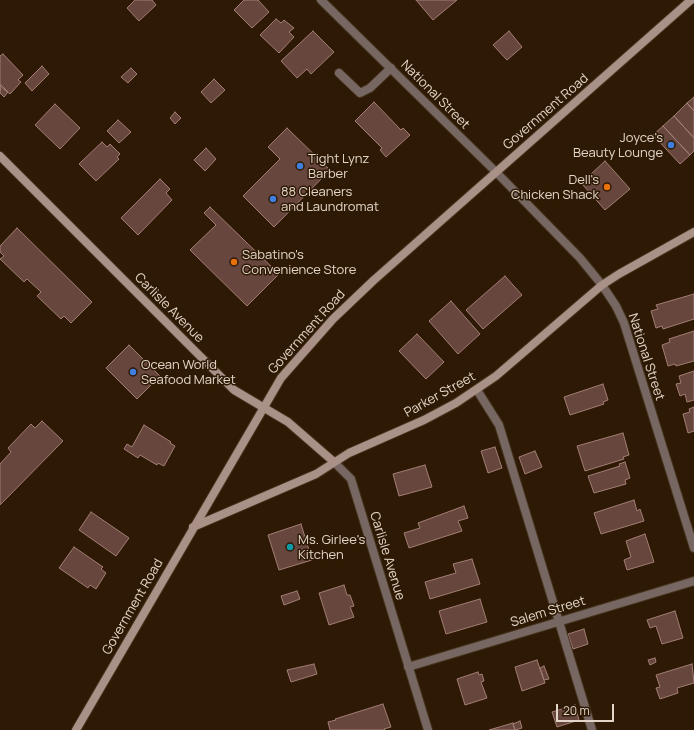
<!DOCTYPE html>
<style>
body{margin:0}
#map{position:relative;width:694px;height:730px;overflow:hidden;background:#2e1a04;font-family:Manrope,sans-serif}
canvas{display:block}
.scale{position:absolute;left:556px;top:704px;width:58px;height:18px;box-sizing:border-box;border:2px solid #e3d5c8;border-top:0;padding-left:5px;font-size:12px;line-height:14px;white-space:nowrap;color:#e3d5c8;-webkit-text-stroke:3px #2e1a04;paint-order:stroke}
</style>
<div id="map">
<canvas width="694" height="730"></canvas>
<div class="scale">20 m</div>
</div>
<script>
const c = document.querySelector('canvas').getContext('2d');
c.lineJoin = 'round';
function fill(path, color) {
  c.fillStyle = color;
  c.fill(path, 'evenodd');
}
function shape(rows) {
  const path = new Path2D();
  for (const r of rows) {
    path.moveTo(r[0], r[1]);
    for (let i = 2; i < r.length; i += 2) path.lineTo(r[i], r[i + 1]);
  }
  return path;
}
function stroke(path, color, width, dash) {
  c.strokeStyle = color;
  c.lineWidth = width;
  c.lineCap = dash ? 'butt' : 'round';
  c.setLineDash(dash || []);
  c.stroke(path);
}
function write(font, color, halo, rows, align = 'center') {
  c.font = font + ' Manrope,sans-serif';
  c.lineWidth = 3;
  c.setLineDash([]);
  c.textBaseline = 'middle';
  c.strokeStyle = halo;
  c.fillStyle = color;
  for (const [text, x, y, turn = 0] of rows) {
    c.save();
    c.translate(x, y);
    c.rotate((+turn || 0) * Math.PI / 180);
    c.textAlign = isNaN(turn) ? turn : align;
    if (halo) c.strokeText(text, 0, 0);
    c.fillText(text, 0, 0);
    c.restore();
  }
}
const building = shape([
 [135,0,152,0,156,5,139,21,127,8,135,0],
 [244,0,258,0,269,12,252,28,234,10,244,0],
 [416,0,457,0,433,20,416,0],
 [276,19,281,23,284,20,294,28,289,32,294,37,279,53,260,35,276,19],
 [313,31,334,52,311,74,307,69,297,78,281,61,313,31],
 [509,31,522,47,507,60,493,45,509,31],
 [3,54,23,75,18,80,21,82,10,94,0,86,0,56,3,54],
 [42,66,49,74,32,91,25,83,42,66],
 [131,68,137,74,128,83,121,77,131,68],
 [214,79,225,90,211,103,201,92,214,79],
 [1,85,8,92,4,97,0,93,1,85],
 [694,97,694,111,687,103,694,97],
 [374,102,401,130,403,128,410,135,386,157,380,150,382,148,355,121,374,102],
 [687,103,694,111,694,138,674,116,687,103],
 [55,104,80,128,60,149,35,125,55,104],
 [175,112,181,118,175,124,170,118,175,112],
 [674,116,694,138,694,151,690,155,663,126,674,116],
 [118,120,131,132,119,143,107,131,118,120],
 [663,126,690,155,680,164,653,135,663,126],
 [287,128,330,170,274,227,243,196,280,159,268,147,287,128],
 [102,142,107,147,110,144,120,154,117,157,119,159,96,181,79,164,102,142],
 [206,148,216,159,205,171,194,160,206,148],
 [605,161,630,189,605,210,583,185,592,178,590,175,605,161],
 [160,179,170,189,166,193,172,200,138,235,121,218,160,179],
 [210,207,279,274,247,306,190,250,216,225,204,213,210,207],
 [17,228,92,302,71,323,64,316,61,319,37,296,41,292,27,279,24,282,0,259,4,256,0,252,0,246,17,228],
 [505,276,522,295,483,329,466,310,505,276],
 [694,294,694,319,663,329,662,326,656,328,651,311,658,309,656,305,694,294],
 [451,301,480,334,458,354,429,321,451,301],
 [694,331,694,361,676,366,675,364,668,366,662,345,670,342,669,339,694,331],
 [417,334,444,362,426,379,399,351,417,334],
 [129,345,160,376,137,399,106,368,129,345],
 [694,371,694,400,687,402,685,394,680,396,676,384,681,383,679,376,694,371],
 [603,384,608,400,603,402,604,404,570,415,564,397,603,384],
 [694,407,694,431,688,433,683,414,690,412,689,409,694,407],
 [42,421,63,441,0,505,0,464,11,452,8,448,31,424,35,428,42,421],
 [144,425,171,442,170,443,175,446,164,466,158,463,157,465,140,455,138,458,124,449,127,444,132,447,144,425],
 [623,433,629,455,623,457,624,459,585,471,577,446,623,433],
 [495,447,502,468,488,473,481,451,495,447],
 [535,451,542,467,525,474,519,457,535,451],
 [625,462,630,478,625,480,626,484,594,493,588,476,620,466,619,464,625,462],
 [425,465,432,487,399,496,393,474,425,465],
 [634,500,637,511,640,509,644,521,601,534,594,513,634,500],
 [464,506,468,518,458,521,462,531,409,548,404,533,420,528,418,523,464,506],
 [91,512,129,538,116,556,79,530,91,512],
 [301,524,312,560,279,570,268,535,301,524],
 [645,534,654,562,627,570,624,560,631,557,626,541,645,534],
 [74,547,103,567,101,569,106,573,96,589,90,585,88,588,59,568,74,547],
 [472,559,480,584,430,599,425,582,456,573,453,564,472,559],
 [344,585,347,595,350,595,354,606,350,607,354,617,329,625,319,593,344,585],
 [297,591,300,599,284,605,281,596,297,591],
 [480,599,487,622,446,634,439,611,480,599],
 [675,611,683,638,662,644,656,626,650,628,647,620,675,611],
 [584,629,588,644,573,649,568,634,584,629],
 [655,658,656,662,650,665,648,660,655,658],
 [537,660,545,683,522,691,515,667,537,660],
 [314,664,317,674,291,682,287,670,314,664],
 [692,664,694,683,677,688,678,693,660,699,656,688,660,687,656,675,692,664],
 [544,666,549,679,544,680,540,668,544,666],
 [478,672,479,675,482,674,484,681,481,682,487,698,465,705,457,679,478,672],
 [383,704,391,727,384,729,385,730,330,730,328,722,336,720,335,719,383,704],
 [575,705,579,720,557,727,552,712,575,705],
 [520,721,522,728,515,730,513,724,520,721],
 [513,723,515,730,489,730,513,723]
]);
const lane = shape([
 [339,73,360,93,370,88,391,68],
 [477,390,499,425,592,730]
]);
const street = shape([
 [321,0,496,172,580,258,602,285,616,306,624,323,694,548],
 [334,462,351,479,428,730],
 [408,667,694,581]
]);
const secondary = shape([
 [0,156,234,390,288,422,334,462],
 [193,527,316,474,349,453,424,420,456,403,496,376,602,285,619,274,694,232],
 [76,730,281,378,333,319,374,280,691,0]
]);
const markers = [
 [671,145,4,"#3f7fe0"],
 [300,166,4,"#3f7fe0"],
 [607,187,4,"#e8710a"],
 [273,199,4,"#3f7fe0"],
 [234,262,4,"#e8710a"],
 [133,372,4,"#3f7fe0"],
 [290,547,4,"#0f9aa8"]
];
const streetNames = [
 ["National Street",435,95,45],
 ["Government Road",546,112,-41],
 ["Carlisle Avenue",169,308,45],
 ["Government Road",307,332,-48],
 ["National Street",646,357,72],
 ["Parker Street",440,395,-29],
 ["Carlisle Avenue",387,556,73],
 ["Government Road",133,607,-60],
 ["Salem Street",548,612,-17]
];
const poiNames = [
 ["Joyce's",663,138,"right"],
 ["Beauty Lounge",663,153,"right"],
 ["Tight Lynz",308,159],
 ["Barber",308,174],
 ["Dell's",599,180,"right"],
 ["Chicken Shack",599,195,"right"],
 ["88 Cleaners",281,192],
 ["and Laundromat",281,207],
 ["Sabatino's",242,255],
 ["Convenience Store",242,270],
 ["Ocean World",141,365],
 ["Seafood Market",141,380],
 ["Ms. Girlee's",298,540],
 ["Kitchen",298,555]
];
fill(building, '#67463e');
stroke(building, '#a27e75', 1);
stroke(lane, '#47341f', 10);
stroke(street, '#47341f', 10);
stroke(secondary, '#47341f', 10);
stroke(lane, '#776762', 8);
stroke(street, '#776762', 8);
stroke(secondary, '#aa9188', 8);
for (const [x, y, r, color] of markers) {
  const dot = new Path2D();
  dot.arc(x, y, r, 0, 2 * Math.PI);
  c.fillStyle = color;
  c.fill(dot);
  stroke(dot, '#2e1a04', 1.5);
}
write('13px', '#e3d5c8', '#2e1a04', streetNames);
write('13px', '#e3d5c8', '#2e1a04', poiNames, 'left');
</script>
